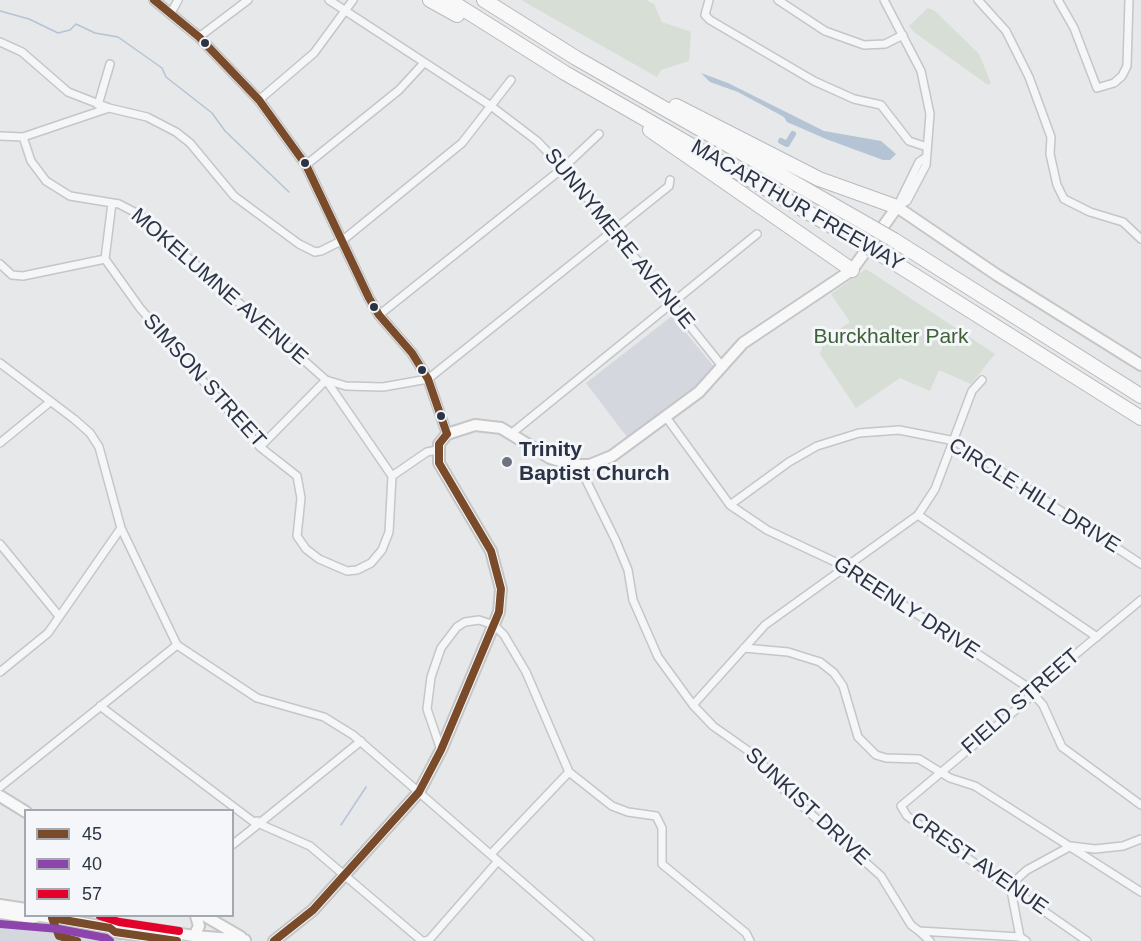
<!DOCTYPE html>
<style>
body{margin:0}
#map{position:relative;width:1141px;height:941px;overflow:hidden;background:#e6e8ea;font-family:Helvetica,sans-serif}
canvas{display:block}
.legend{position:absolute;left:24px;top:809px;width:210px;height:108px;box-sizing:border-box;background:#f4f6f9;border:2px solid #a4a8b1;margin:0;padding:8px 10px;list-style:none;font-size:18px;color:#2b3445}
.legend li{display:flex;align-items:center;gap:12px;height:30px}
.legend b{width:30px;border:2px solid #a4a8b1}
</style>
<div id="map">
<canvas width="1141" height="941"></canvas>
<ul class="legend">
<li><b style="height:8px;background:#7a4b2a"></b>45</li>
<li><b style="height:8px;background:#8e44ad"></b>40</li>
<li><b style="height:8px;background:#e4002b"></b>57</li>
</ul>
</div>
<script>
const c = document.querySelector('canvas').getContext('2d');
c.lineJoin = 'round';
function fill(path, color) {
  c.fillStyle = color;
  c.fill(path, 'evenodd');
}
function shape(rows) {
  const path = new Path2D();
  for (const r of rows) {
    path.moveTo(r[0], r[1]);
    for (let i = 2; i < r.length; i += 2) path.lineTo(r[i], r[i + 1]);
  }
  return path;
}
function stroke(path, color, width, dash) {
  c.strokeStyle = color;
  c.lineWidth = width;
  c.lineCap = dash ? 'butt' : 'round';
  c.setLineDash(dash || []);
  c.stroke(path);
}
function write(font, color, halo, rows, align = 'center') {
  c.font = font + ' Helvetica,sans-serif';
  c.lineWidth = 6;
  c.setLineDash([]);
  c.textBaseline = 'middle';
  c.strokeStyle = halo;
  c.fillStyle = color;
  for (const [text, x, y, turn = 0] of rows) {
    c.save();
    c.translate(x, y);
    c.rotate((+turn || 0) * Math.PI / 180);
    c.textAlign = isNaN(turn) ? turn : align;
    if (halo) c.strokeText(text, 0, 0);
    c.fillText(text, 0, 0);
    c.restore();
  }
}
const built = shape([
 [672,316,715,368,695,390,627,437,586,383],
 [0,918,122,938,122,941,0,941]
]);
const green = shape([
 [521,0,646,0,654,4,662,22,691,32,689,61,661,70,657,77],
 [928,8,935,11,979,54,991,83,988,85,914,32,909,26],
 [866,269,995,354,971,384,939,370,930,391,900,378,856,408,820,354,825,339,850,322,831,294]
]);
const water = shape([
 [701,73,728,83,824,131,881,141,896,154,890,160,883,160,826,139,787,122,784,117,738,92,710,82]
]);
const stream = shape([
 [0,11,29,19,58,33,70,30,76,24,95,33,118,37,162,68,166,77,212,113,225,131,289,192],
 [341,825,366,787]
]);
const canal = shape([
 [781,141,787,144,793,134]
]);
const minor = shape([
 [329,0,491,106,537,141,563,168,722,366],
 [709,0,705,15,710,20,814,81,854,99,881,105,909,141,927,147],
 [778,0,825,31,864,45,885,44,903,35],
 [884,0,921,71,930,114,926,165,907,201,897,207],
 [978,0,1006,31,1029,77,1051,137,1050,154,1057,185,1064,199,1090,212,1123,222,1141,239],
 [1058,0,1074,28,1097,88,1114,83,1122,76,1127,66,1129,0],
 [171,13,178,0],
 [199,37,248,0],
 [0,42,22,52,68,92,109,108],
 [259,100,314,53,353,0],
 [98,105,110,64],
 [0,136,23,137,109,108,147,117,176,132,190,143,234,196,299,244,315,252,321,251,343,240,462,143,511,80],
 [23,137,31,161,46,181,70,196,119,204,140,215,326,380,392,476],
 [306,165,399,90,423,64],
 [112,203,105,259,140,308,260,447,297,476,301,498,297,536,306,549,319,559,347,571,357,570,371,563,382,550,389,532,392,476,427,452,437,450],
 [897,207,919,162,925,158],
 [0,264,12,275,23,276,105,259],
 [379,315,563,168,599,134],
 [0,363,74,419,90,433,99,447,121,528,177,645,257,698,324,717,353,735,590,941],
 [666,417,730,505,767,530,846,567,1026,686,1043,705,1062,747,1141,805],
 [512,433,757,234],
 [0,443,50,402],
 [260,447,326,380,346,386,383,387,428,379,669,186,670,180],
 [583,466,585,478,616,541,628,570,633,600,658,657,693,705,713,726,757,757,783,789,881,876,911,925,919,931,1020,937,1026,941],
 [730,505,789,462,817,446,859,433,899,430,955,441,1141,564],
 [918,515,1097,637],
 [0,544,59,616],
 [744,648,788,652,820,662,834,673,843,686,858,737,876,755,886,758,919,759,950,778,975,786,1141,892],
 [0,672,48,633,121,528],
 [693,705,765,625,918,515,935,489,972,391,982,380],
 [100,706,255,823],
 [441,750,427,709,431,677,441,648,457,627,465,622,479,620,494,625,504,635,526,672,569,772,612,806,628,812,656,816,662,828,662,864,746,933,750,941],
 [0,787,177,645],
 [261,822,361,741],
 [262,825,310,846,422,941],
 [232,845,256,826,257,821],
 [491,854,569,772],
 [919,931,930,941],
 [1020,937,1010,885,1027,870,1071,846,1095,849,1123,846,1141,839],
 [425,941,429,940,498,861],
 [1087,941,907,816,901,806,1025,702,1041,683,1141,600]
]);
const tertiary = shape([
 [154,0,199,37,259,100,306,165,369,298,379,315,412,353,428,379,447,434]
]);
const secondary = shape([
 [0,796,26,812],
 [0,905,26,909],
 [0,913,32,918,39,916,61,919,110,928,115,932,177,941],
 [205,916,241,937],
 [110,928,116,924,194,936,245,940],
 [194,936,199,926,196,916],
 [274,941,313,910,419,792,441,750,499,612,501,589,491,551,439,463,439,444,447,434,475,425,501,428,550,458,573,465,590,465,612,456,699,392,743,343,852,270,897,207,997,275,1141,365]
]);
const motorway = shape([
 [430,0,457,15],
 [449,0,565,73,856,240],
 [484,0,576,58,868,225],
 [676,106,819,179,897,207],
 [650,130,852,270],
 [894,240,1141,396],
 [882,255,1141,418]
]);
const motorwayBridge = shape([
 [868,225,894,240],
 [856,240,882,255]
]);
const bus1 = shape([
 [154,0,199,37,259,100,306,165,369,298,379,315,412,353,428,379,447,434],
 [77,941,59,936,52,918,110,928,115,932,177,941],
 [274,941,313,910,419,792,441,750,499,612,501,589,491,551,439,463,439,444,447,434]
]);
const bus2 = shape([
 [0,924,59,929,106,938,110,941]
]);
const bus3 = shape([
 [100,916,119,922,179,931]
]);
const markers = [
 [205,43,5,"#2b3445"],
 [305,163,5,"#2b3445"],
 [374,307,5,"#2b3445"],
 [422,370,5,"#2b3445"],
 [441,416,5,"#2b3445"],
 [507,462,6,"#6c737f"]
];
const streetNames = [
 ["MACARTHUR FREEWAY",797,206,30],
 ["SUNNYMERE AVENUE",619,239,51],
 ["MOKELUMNE AVENUE",219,287,41],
 ["SIMSON STREET",204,381,48],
 ["CIRCLE HILL DRIVE",1034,496,32],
 ["GREENLY DRIVE",906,608,33],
 ["FIELD STREET",1021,702,-41],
 ["SUNKIST DRIVE",807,807,43],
 ["CREST AVENUE",979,864,35]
];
const parkNames = [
 ["Burckhalter Park",891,337]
];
const poiNames = [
 ["Trinity",519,450],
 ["Baptist Church",519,474]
];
fill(built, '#d4d7dd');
fill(green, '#d6ded6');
fill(water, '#b4c4d5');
stroke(stream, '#b4c4d5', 1.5);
stroke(canal, '#b4c4d5', 6);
stroke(minor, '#c4c6c8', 10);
stroke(tertiary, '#c4c6c8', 12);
stroke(secondary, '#c4c6c8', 14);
stroke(motorway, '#b8bbbf', 16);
stroke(minor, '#f5f6f7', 7);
stroke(tertiary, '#f5f6f7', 9);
stroke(secondary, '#f8f8f8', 10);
stroke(motorway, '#f8f8f8', 14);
stroke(motorwayBridge, '#b8bbbf', 16, []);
stroke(motorwayBridge, '#f8f8f8', 14);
stroke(bus1, '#7a4b2a', 8);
stroke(bus2, '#8e44ad', 8);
stroke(bus3, '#e4002b', 8);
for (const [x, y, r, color] of markers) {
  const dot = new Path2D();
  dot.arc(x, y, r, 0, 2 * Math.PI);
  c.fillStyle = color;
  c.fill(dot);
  stroke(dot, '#f4f6f9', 2);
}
write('21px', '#2b3445', '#f4f6f9', streetNames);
write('21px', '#3f6138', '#f4f6f9', parkNames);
write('bold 21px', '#2b3445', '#f4f6f9', poiNames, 'left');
</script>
